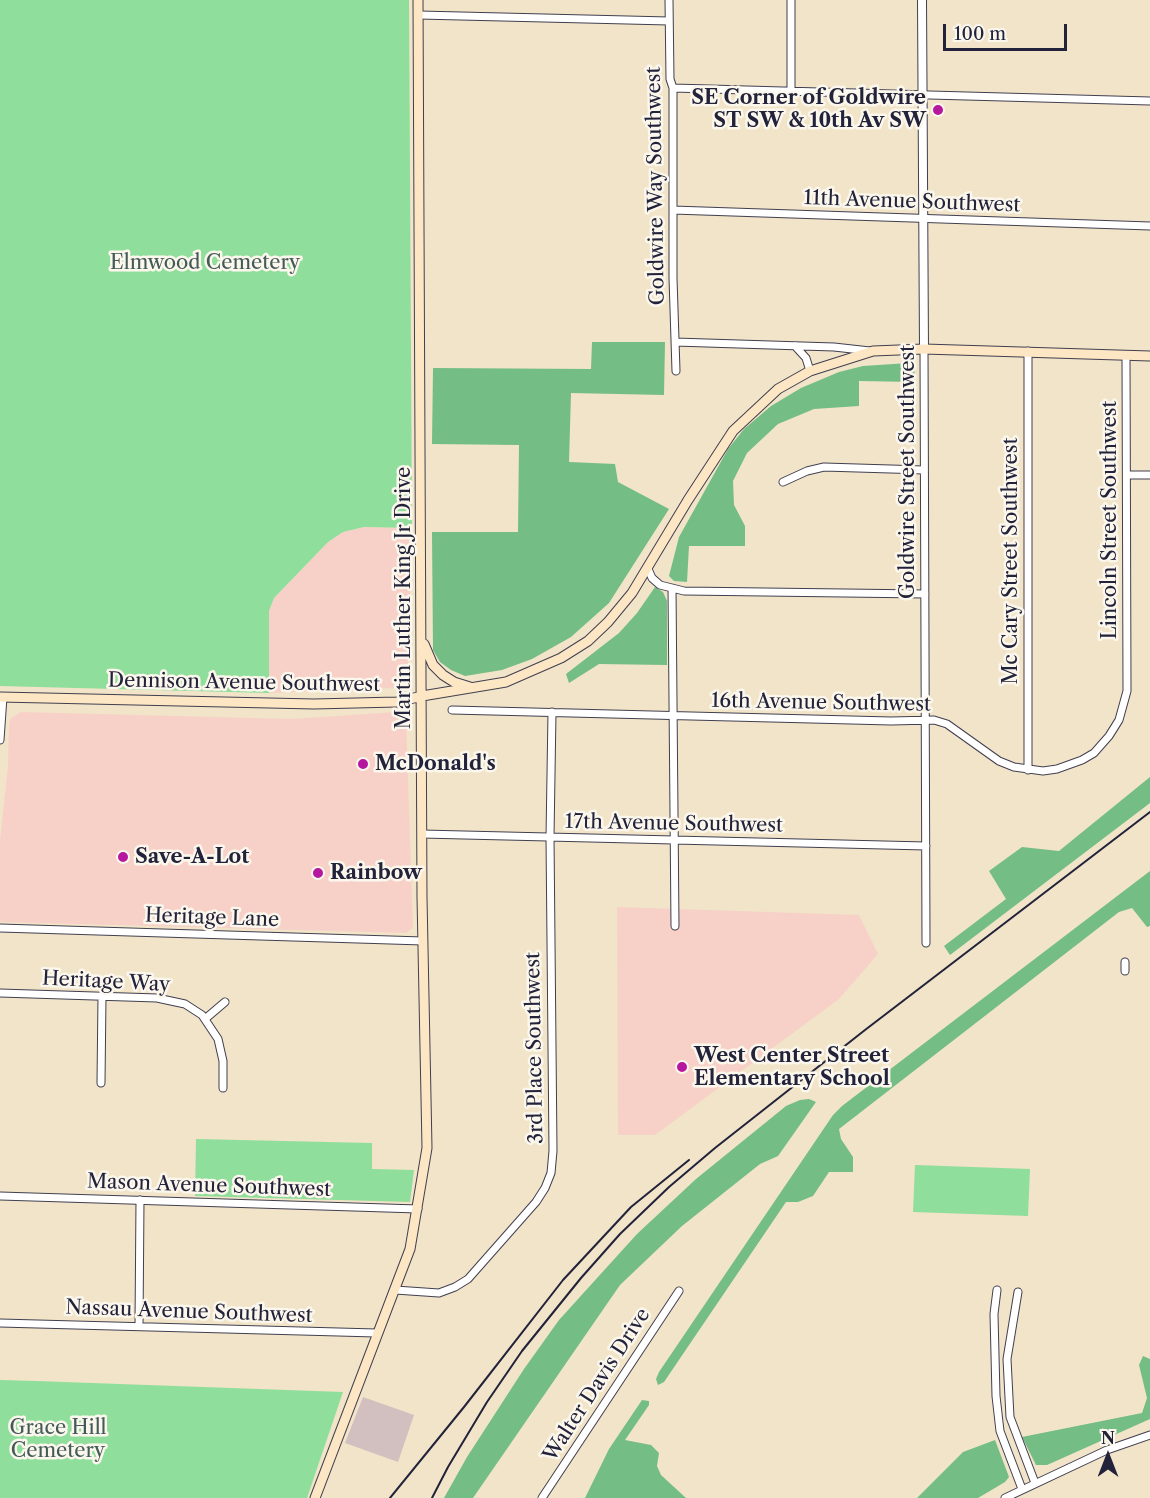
<!DOCTYPE html>
<style>
body{margin:0}
#map{position:relative;width:1150px;height:1498px;overflow:hidden;background:#f1e4c8;font-family:"Libre Caslon Text",serif}
canvas{display:block}
.north{position:absolute;left:1078px;top:1426px;width:60px;height:60px;-webkit-text-stroke:4px #fbf7ec;paint-order:stroke;rotate:0deg;font-size:16px;font-weight:700;line-height:24px;text-align:center;color:#22223b}
.north::after{content:'';display:block;margin:auto;width:21px;height:27px;background:#22223b;clip-path:polygon(50% 0,100% 100%,50% 72%,0 100%)}
.scale{position:absolute;left:943px;top:24px;width:124px;height:27px;box-sizing:border-box;border:3px solid #22223b;border-top:0;padding-left:8px;font-size:18px;line-height:21px;white-space:nowrap;color:#22223b;-webkit-text-stroke:4px #fbf7ec;paint-order:stroke}
</style>
<div id="map">
<canvas width="1150" height="1498"></canvas>
<div class="north">N</div>
<div class="scale">100 m</div>
</div>
<script>
const c = document.querySelector('canvas').getContext('2d');
c.lineJoin = 'round';
function fill(path, color) {
  c.fillStyle = color;
  c.fill(path, 'evenodd');
}
function shape(rows) {
  const path = new Path2D();
  for (const r of rows) {
    path.moveTo(r[0], r[1]);
    for (let i = 2; i < r.length; i += 2) path.lineTo(r[i], r[i + 1]);
  }
  return path;
}
function stroke(path, color, width, dash) {
  c.strokeStyle = color;
  c.lineWidth = width;
  c.lineCap = dash ? 'butt' : 'round';
  c.setLineDash(dash || []);
  c.stroke(path);
}
function write(font, color, halo, rows, align = 'center') {
  c.font = font + ' "Libre Caslon Text",serif';
  c.lineWidth = 5;
  c.setLineDash([]);
  c.textBaseline = 'middle';
  c.strokeStyle = halo;
  c.fillStyle = color;
  for (const [text, x, y, turn = 0] of rows) {
    c.save();
    c.translate(x, y);
    c.rotate((+turn || 0) * Math.PI / 180);
    c.textAlign = isNaN(turn) ? turn : align;
    if (halo) c.strokeText(text, 0, 0);
    c.fillText(text, 0, 0);
    c.restore();
  }
}
const built = shape([
 [364,527,412,528,408,672,406,680,402,685,395,688,269,693,269,611,274,598,328,542,343,532],
 [21,712,292,719,396,712,403,714,406,719,413,928,406,933,2,922,0,921,0,840,8,766,9,724,11,718],
 [617,907,859,915,878,954,839,999,655,1135,618,1135]
]);
const industrial = shape([
 [363,1397,414,1415,398,1462,345,1443]
]);
const green = shape([
 [0,0,409,0,412,528,364,527,343,532,328,542,274,598,269,611,269,693,0,686],
 [196,1139,372,1143,372,1169,414,1170,410,1202,195,1196],
 [915,1165,1030,1169,1028,1216,913,1212],
 [0,1380,36,1381,343,1392,307,1498,0,1498]
]);
const forest = shape([
 [592,342,665,342,664,395,571,393,569,462,615,464,618,482,669,509,609,603,571,637,532,659,502,670,465,676,451,670,440,662,433,650,432,532,518,532,519,445,432,444,433,368,591,369],
 [909,363,914,366,915,382,859,381,859,406,814,409,778,424,747,453,733,481,734,505,745,526,745,546,689,546,687,582,674,581,669,576,679,537,728,449,744,429,771,406,801,388,839,372,863,366],
 [655,587,663,592,667,601,667,665,599,664,569,683,566,674,619,633,637,613],
 [1150,777,1150,803,950,955,944,946,1006,899,989,871,1022,847,1059,851],
 [1150,871,1150,926,1147,927,1132,908,1119,912,839,1129,841,1139,853,1157,853,1172,829,1172,813,1196,798,1202,786,1202,664,1382,658,1385,656,1379,659,1372,833,1115,842,1106],
 [809,1099,816,1102,778,1156,760,1164,682,1226,620,1285,473,1498,444,1498,467,1457,524,1369,559,1320,637,1234,696,1179,786,1106,800,1100],
 [1143,1356,1150,1359,1150,1419,1047,1465,1036,1465,1022,1437,1142,1413,1147,1398,1139,1365],
 [642,1400,649,1401,649,1405,625,1440,651,1445,659,1453,657,1466,661,1475,686,1498,585,1498,609,1449],
 [995,1440,1009,1477,1005,1482,978,1498,917,1498,963,1452]
]);
const minor = shape([
 [669,0,670,79,673,88,673,278,676,371],
 [791,0,791,92],
 [419,15,669,21],
 [673,88,1150,101],
 [673,210,1150,226],
 [675,342,834,347,870,351],
 [795,346,806,358,810,371],
 [924,349,926,943],
 [1028,351,1028,770],
 [1127,475,1150,475],
 [783,482,807,471,824,467,924,470],
 [648,569,652,578,660,585,684,591,925,594],
 [672,588,675,926],
 [452,710,891,721,934,720,947,724,999,761,1014,767,1043,771,1057,769,1082,760,1094,753,1109,736,1119,720,1127,691,1126,355],
 [0,740,3,697],
 [422,834,926,846],
 [0,928,423,941],
 [1125,962,1125,971],
 [0,993,157,998,185,1004,202,1015,218,1039,223,1061,223,1088],
 [205,1019,225,1002],
 [101,1083,102,996],
 [0,1196,418,1209],
 [395,1290,439,1293,455,1287,468,1279,536,1202,545,1188,551,1173,553,1151,550,837,552,712],
 [997,1290,994,1314,996,1396,1000,1431,1022,1489],
 [1018,1292,1007,1359,1010,1417,1035,1483],
 [0,1323,376,1333],
 [139,1326,140,1200],
 [542,1498,679,1291],
 [1005,1498,1107,1450,1150,1435]
]);
const tertiary = shape([
 [922,0,924,349]
]);
const secondary = shape([
 [424,644,433,665,443,675,454,682,470,687],
 [0,697,314,704,397,702,422,696,506,682,561,658,588,641,608,622,632,593,688,500,733,431,778,389,810,371,873,351,924,349,1150,356],
 [315,1498,410,1249,427,1148,422,897,418,0]
]);
const rail = shape([
 [390,1498,464,1407,563,1280,631,1207,689,1160],
 [432,1498,448,1467,487,1402,522,1351,581,1278,620,1234,669,1187,715,1148,865,1030,1150,812]
]);
const markers = [
 [938,110,6,"#b5179e"],
 [363,764,6,"#b5179e"],
 [123,857,6,"#b5179e"],
 [318,873,6,"#b5179e"],
 [682,1067,6,"#b5179e"]
];
const poiNames = [
 ["SE Corner of Goldwire",926,98,"right"],
 ["ST SW & 10th Av SW",926,121,"right"],
 ["McDonald's",375,764],
 ["Save-A-Lot",135,857],
 ["Rainbow",330,873],
 ["West Center Street",694,1056],
 ["Elementary School",694,1079]
];
const streetNames = [
 ["Goldwire Way Southwest",656,186,-91],
 ["11th Avenue Southwest",912,202,2],
 ["Goldwire Street Southwest",908,472,-90],
 ["Lincoln Street Southwest",1110,520,-90],
 ["Mc Cary Street Southwest",1011,561,-90],
 ["Martin Luther King Jr Drive",404,598,-90],
 ["Dennison Avenue Southwest",244,683,1],
 ["16th Avenue Southwest",821,703,1],
 ["17th Avenue Southwest",674,824,1],
 ["Heritage Lane",212,918,2],
 ["Heritage Way",106,982,3],
 ["3rd Place Southwest",535,1048,-91],
 ["Mason Avenue Southwest",209,1186,2],
 ["Nassau Avenue Southwest",189,1312,2],
 ["Walter Davis Drive",597,1385,-57]
];
const parkNames = [
 ["Elmwood Cemetery",205,263],
 ["Grace Hill",58,1428],
 ["Cemetery",58,1451]
];
fill(built, '#f7d1c8');
fill(industrial, '#d2bfc0');
fill(green, '#90de9c');
fill(forest, '#74bd84');
stroke(minor, '#413f50', 9);
stroke(tertiary, '#413f50', 10);
stroke(secondary, '#413f50', 11);
stroke(minor, '#fff', 7);
stroke(tertiary, '#fff', 8);
stroke(secondary, '#fce6c4', 9);
stroke(rail, '#22223b', 2);
for (const [x, y, r, color] of markers) {
  const dot = new Path2D();
  dot.arc(x, y, r, 0, 2 * Math.PI);
  c.fillStyle = color;
  c.fill(dot);
  stroke(dot, '#fbf7ec', 2);
}
write('bold 20px', '#22223b', '#fbf7ec', poiNames, 'left');
write('20px', '#22223b', '#fbf7ec', streetNames);
write('20px', '#435a58', '#fbf7ec', parkNames);
</script>
